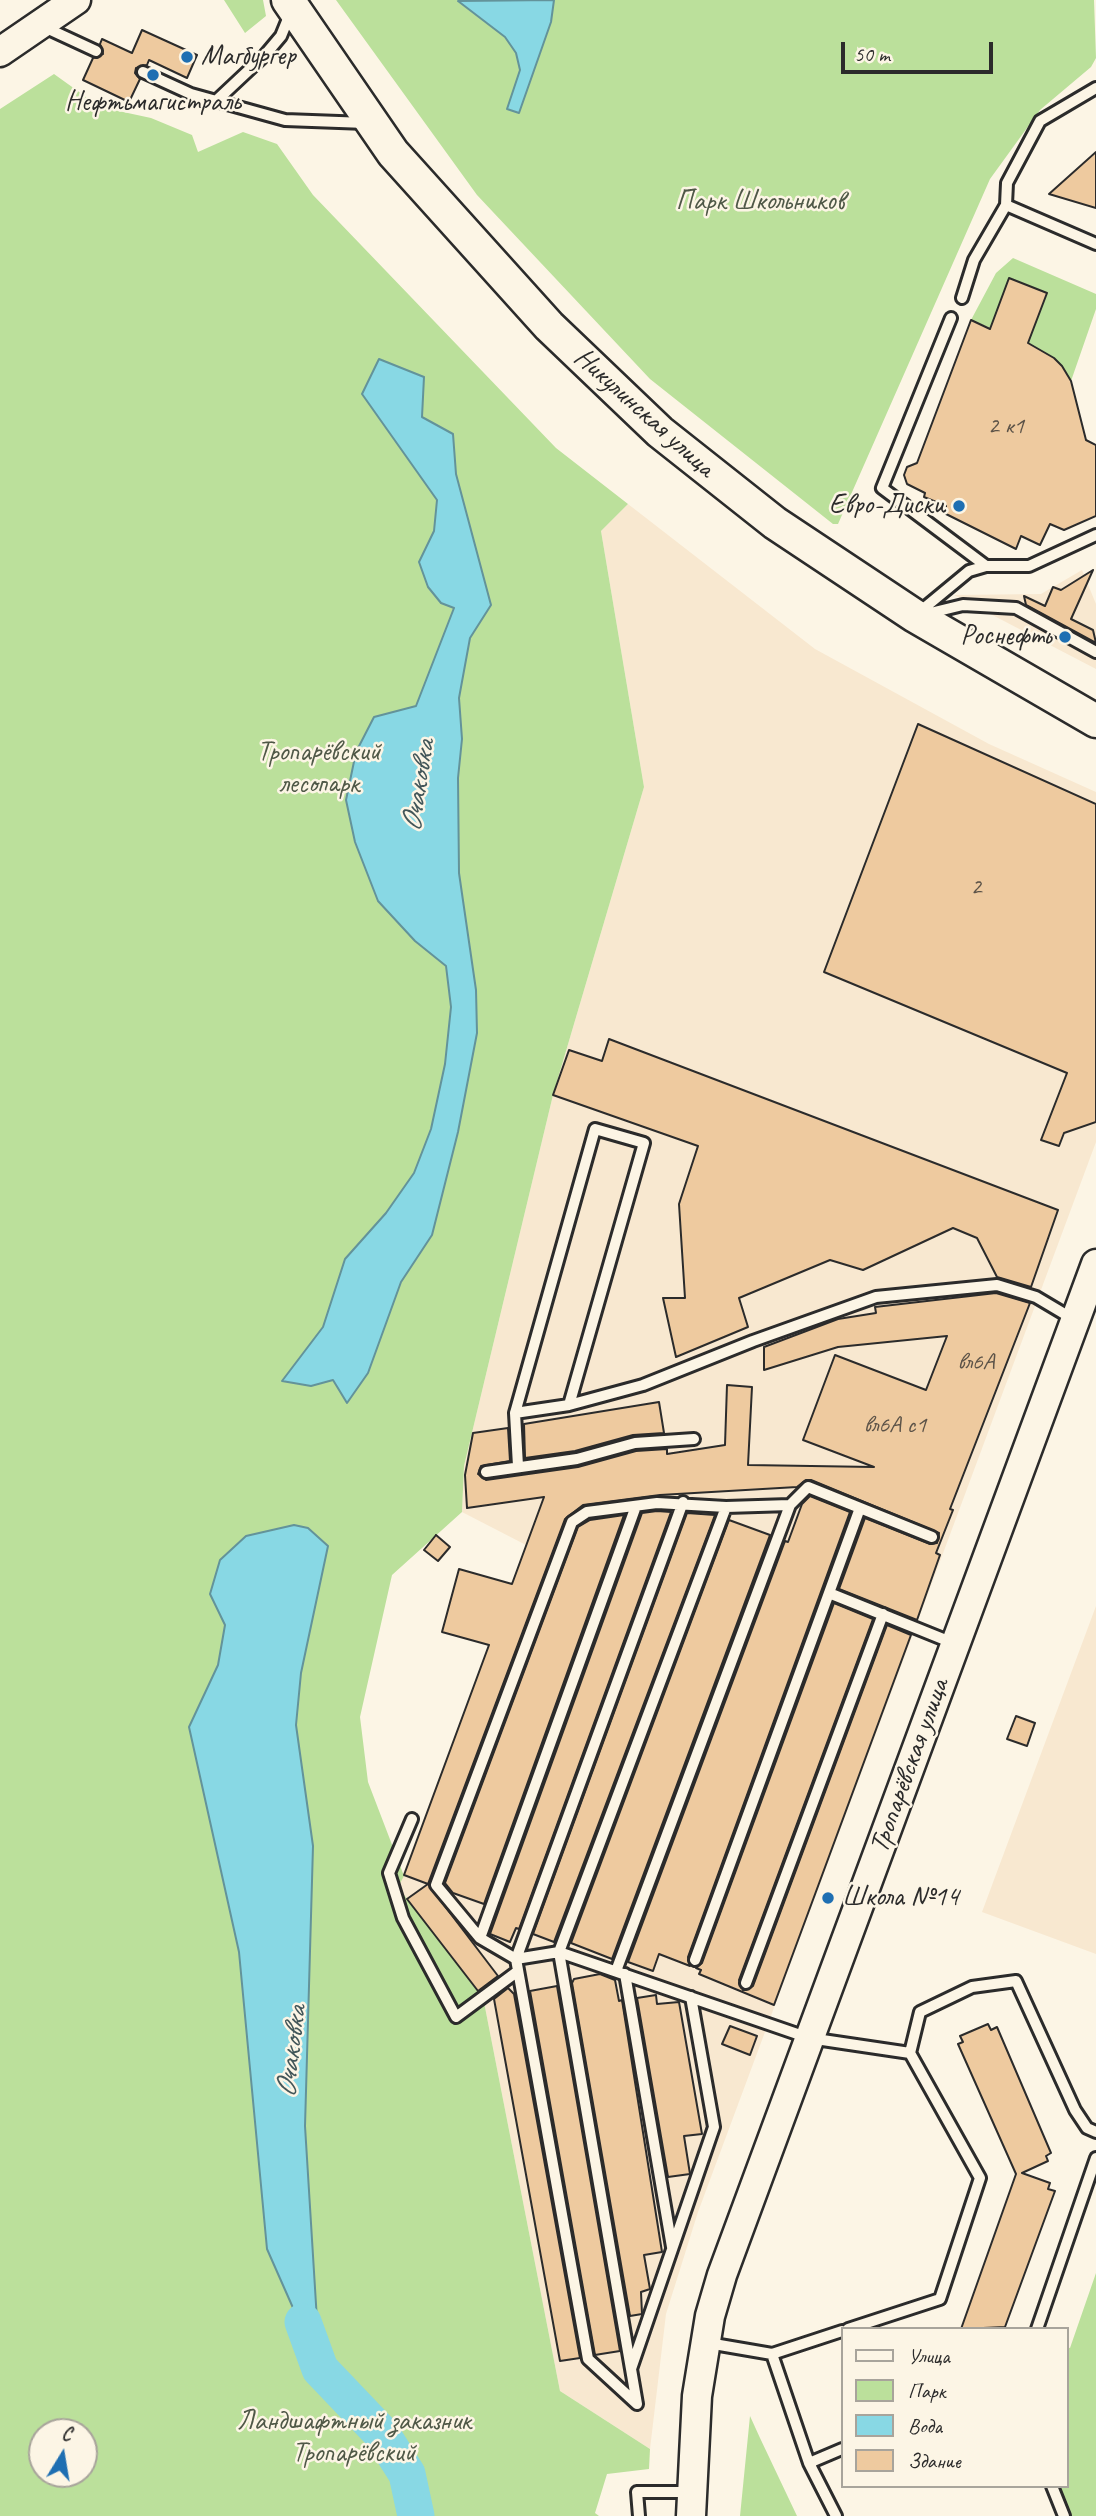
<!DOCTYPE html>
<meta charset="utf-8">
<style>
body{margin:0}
#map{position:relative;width:1096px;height:2516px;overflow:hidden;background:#fcf5e5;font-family:Caveat,sans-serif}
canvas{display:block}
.legend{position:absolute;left:841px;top:2327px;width:228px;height:161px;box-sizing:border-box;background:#fcf5e5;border:2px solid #a8a49b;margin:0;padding:9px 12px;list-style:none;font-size:21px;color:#2b2b2b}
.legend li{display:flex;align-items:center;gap:14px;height:35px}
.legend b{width:35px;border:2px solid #a8a49b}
.north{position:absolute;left:28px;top:2418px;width:70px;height:70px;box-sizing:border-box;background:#fcf5e5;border:2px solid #a8a49b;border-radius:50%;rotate:11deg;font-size:19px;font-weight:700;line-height:28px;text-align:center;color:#2b2b2b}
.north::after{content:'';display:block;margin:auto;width:24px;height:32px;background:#1f6fb2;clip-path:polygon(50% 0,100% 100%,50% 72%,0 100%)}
.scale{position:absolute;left:841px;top:42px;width:152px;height:32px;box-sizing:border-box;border:4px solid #2b2b2b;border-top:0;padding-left:9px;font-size:21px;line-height:24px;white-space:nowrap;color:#2b2b2b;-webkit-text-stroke:5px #fcf5e5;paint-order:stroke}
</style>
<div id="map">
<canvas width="1096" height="2516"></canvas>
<ul class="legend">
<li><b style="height:9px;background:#fcf5e5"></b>Улица</li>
<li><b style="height:19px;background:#bbe09b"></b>Парк</li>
<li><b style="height:19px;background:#88d8e4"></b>Вода</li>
<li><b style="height:19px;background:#eeca9f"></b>Здание</li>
</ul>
<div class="north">С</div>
<div class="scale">50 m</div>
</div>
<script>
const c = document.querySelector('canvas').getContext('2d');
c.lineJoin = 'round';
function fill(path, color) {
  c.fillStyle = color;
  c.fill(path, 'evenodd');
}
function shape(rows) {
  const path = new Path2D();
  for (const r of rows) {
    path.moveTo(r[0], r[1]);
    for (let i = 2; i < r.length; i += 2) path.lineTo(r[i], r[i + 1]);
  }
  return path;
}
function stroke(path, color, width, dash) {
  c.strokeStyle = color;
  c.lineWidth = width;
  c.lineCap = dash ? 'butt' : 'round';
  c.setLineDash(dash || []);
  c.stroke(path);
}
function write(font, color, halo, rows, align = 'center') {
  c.font = font + ' Caveat,sans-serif';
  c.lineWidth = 5;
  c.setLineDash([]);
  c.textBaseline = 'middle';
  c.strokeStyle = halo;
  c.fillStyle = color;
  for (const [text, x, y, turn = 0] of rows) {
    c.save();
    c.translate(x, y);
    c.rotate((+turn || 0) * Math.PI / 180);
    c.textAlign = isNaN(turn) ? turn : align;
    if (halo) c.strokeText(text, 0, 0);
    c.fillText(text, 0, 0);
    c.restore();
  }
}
const built = shape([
 [628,504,815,649,989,744,1096,792,1096,1142,698,2212,666,2314,650,2449,560,2391,483,1997,398,1887,526,1545,462,1512,464,1466,553,1095,644,787,601,531],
 [1082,570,1096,604,1096,669,954,595,1041,594],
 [1096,1606,1096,1954,982,1912]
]);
const green = shape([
 [224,0,263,0,266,16,245,33],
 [336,0,1094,0,1096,58,1091,67,1040,110,990,179,838,524,833,524,650,379,477,195],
 [54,74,100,107,151,118,192,135,198,152,243,132,277,144,313,195,556,448,628,504,601,531,644,787,553,1095,464,1466,462,1512,392,1575,360,1717,368,1782,404,1876,398,1887,483,1997,560,2391,650,2449,649,2469,607,2474,595,2513,599,2516,0,2516,0,109],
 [42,2432,84,2432,84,2474,42,2474],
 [1013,258,1096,294,1096,309,1071,381,1054,358,1028,343,971,320,996,273],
 [1096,2273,1096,2516,1064,2516,1052,2486,1066,2486,1066,2347,1070,2348],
 [750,2416,760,2438,797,2516,740,2516]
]);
const water = shape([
 [554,0,551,22,519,113,507,109,520,70,516,53,505,37,458,1,554,0],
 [379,359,424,377,422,417,453,434,456,474,491,605,470,638,459,698,462,739,458,778,459,873,476,990,477,1033,458,1132,432,1235,401,1282,368,1373,347,1403,333,1380,311,1386,282,1381,323,1327,345,1259,386,1213,414,1173,431,1129,445,1064,451,1007,446,966,415,941,378,901,355,842,346,800,356,752,374,717,416,706,454,608,441,603,428,587,419,562,434,531,437,500,362,394,379,359],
 [294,1525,308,1528,328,1546,301,1673,296,1725,313,1846,305,2126,320,2369,267,2249,239,1952,189,1727,218,1665,225,1625,210,1594,220,1560,246,1536,294,1525]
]);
const river = shape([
 [303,2322,320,2369,381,2433,407,2474,416,2516]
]);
const building = shape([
 [142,30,197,55,187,78,149,60,147,65,136,68,135,73,140,79,129,102,83,80,93,58,103,54,100,44,102,39,132,53,142,30],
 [1096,152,1096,208,1049,194,1096,152],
 [1009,278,1047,293,1028,343,1054,358,1062,366,1071,381,1086,440,1096,445,1096,516,1064,530,1050,524,1040,545,1021,536,1016,549,946,514,946,506,924,497,925,493,907,484,904,475,907,467,917,463,971,320,990,329,1009,278],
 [1093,570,1071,619,1093,630,1096,643,1026,605,1024,596,1045,606,1053,587,1061,590,1093,570],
 [918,724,1096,804,1096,1122,1064,1133,1059,1146,1041,1140,1067,1073,824,972,918,724],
 [609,1039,1058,1210,1031,1287,997,1277,977,1238,953,1228,863,1270,830,1260,739,1298,748,1327,676,1357,663,1298,685,1298,679,1204,698,1146,553,1095,569,1050,602,1061,609,1039],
 [996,1293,1030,1303,950,1509,953,1510,936,1553,940,1555,917,1620,839,1589,865,1518,930,1544,937,1543,939,1533,811,1480,806,1480,797,1487,660,1495,583,1505,565,1519,428,1884,404,1875,489,1645,442,1632,459,1569,512,1584,544,1497,467,1508,465,1475,473,1433,508,1428,510,1461,481,1466,478,1474,486,1480,578,1467,636,1451,667,1449,667,1454,725,1445,727,1385,752,1387,748,1465,874,1467,803,1440,835,1355,926,1390,947,1336,838,1347,764,1370,764,1347,838,1319,876,1313,875,1307,996,1293],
 [659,1402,664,1433,633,1435,575,1451,525,1458,524,1424,659,1402],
 [810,1496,850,1512,688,1957,690,1966,659,1954,653,1971,628,1962,785,1541,788,1542,802,1504,810,1496],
 [657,1511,671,1512,519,1929,516,1928,510,1942,490,1934,642,1513,657,1511],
 [687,1513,715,1515,554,1942,533,1934,687,1513],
 [624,1515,484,1904,453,1893,445,1883,578,1527,590,1520,624,1515],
 [729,1520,770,1535,612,1959,571,1943,729,1520],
 [436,1535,450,1547,438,1561,424,1550,436,1535],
 [834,1603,873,1619,739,1980,743,1990,753,1986,887,1625,911,1635,774,2005,699,1974,701,1970,696,1968,702,1963,834,1603],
 [1016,1716,1035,1723,1027,1746,1007,1739,1016,1716],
 [428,1884,498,1976,478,1991,407,1899,428,1884],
 [600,1974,615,1980,619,2001,622,2000,662,2252,644,2255,650,2289,641,2292,642,2314,630,2316,572,1983,574,1979,600,1974],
 [557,1986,620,2351,601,2354,595,2355,530,1991,557,1986],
 [508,1988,514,1994,580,2358,560,2361,494,1999,508,1988],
 [656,1995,657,2004,679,2002,702,2134,684,2136,690,2174,668,2177,637,1998,656,1995],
 [988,2024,991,2030,997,2027,1051,2153,1046,2156,1048,2161,1022,2173,1050,2183,1048,2189,1055,2191,1005,2327,961,2329,1016,2174,958,2044,963,2042,960,2036,988,2024],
 [730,2026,757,2036,750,2055,722,2044,730,2026]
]);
const service = shape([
 [42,26,96,51],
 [143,72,191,94,285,120,366,123],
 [216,101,265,55,281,36,290,14],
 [1006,205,1007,183,1040,121,1096,88],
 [962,298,974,260,1006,205,1096,244],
 [951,318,882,488,986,566],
 [917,614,969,571,986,566,1029,566,1096,535],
 [926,614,963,605,1016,608,1096,652],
 [515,1413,595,1129,644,1143,569,1405],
 [518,1466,515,1413,569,1405,643,1385,753,1341,876,1297,997,1285,1036,1297,1073,1319],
 [486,1472,577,1459,635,1443,694,1439],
 [829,1593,953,1643],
 [412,1819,389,1873,403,1918,456,2017,518,1971],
 [480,1938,636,1506],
 [695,1960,860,1508],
 [616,1971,790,1505],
 [625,1974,672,2247],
 [746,1983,883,1614],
 [910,2053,920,2012,972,1987,1016,1981,1075,2110,1087,2128,1096,2132],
 [848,2329,940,2299,980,2178,910,2053,809,2038,559,1952,516,1959,480,1938,436,1885,572,1522,587,1512,657,1503,726,1507,790,1505,808,1487,932,1537],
 [1037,2329,1096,2158],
 [708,2343,772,2354,842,2331],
 [772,2354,809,2463,842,2449],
 [631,2369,559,1952,726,1507],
 [637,2404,588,2359,516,1959,683,1502],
 [637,2404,631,2369,714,2127,691,1997],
 [809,2463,836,2516],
 [1052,2486,1064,2516],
 [639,2516,637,2492,691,2492]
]);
const tertiary = shape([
 [0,52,76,0],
 [691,2516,697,2396,710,2316,722,2275,1096,1264]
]);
const secondary = shape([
 [288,0,393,153,549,326,660,432,775,523,915,616,1096,721]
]);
const markers = [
 [187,57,7,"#1f6fb2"],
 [153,75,7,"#1f6fb2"],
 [959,506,7,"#1f6fb2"],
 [1065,637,7,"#1f6fb2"],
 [828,1898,7,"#1f6fb2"]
];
const numberNames = [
 ["2 к1",1006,427],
 ["2",976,888],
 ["вл6А",976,1363],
 ["вл6А с1",895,1426]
];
const poiNames = [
 ["Магбургер",201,57],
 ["Нефтьмагистраль",153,103,"center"],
 ["Евро-Диски",945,506,"right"],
 ["Роснефть",1051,637,"right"],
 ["Школа №14",842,1898]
];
const parkNames = [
 ["Парк Школьников",760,202],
 ["Тропарёвский",319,753],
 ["лесопарк",319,785],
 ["Ландшафтный заказник",354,2422],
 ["Тропарёвский",354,2454]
];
const streetNames = [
 ["Никулинская улица",644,413,42],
 ["Тропарёвская улица",910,1766,-70]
];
const waterNames = [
 ["Очаковка",419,786,-81],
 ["Очаковка",292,2052,-83]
];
fill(built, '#f8e8d0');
fill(green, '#bbe09b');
fill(water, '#88d8e4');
stroke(water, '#63939a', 2);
stroke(river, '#88d8e4', 37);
fill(building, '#eeca9f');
stroke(building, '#2b2b2b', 2);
stroke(service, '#2b2b2b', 16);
stroke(tertiary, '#2b2b2b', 33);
stroke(secondary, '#2b2b2b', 37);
stroke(service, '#fcf5e5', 10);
stroke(tertiary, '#fcf5e5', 28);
stroke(secondary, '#fcf5e5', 32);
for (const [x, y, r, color] of markers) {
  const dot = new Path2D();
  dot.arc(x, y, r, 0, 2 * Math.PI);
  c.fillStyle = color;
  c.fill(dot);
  stroke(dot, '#fcf5e5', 2.5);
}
write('24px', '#5c5348', null, numberNames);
write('28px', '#2b2b2b', '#fcf5e5', poiNames, 'left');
write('28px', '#4f5847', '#fcf5e5', parkNames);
write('28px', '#2b2b2b', '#fcf5e5', streetNames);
write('italic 30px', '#425659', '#fcf5e5', waterNames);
</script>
